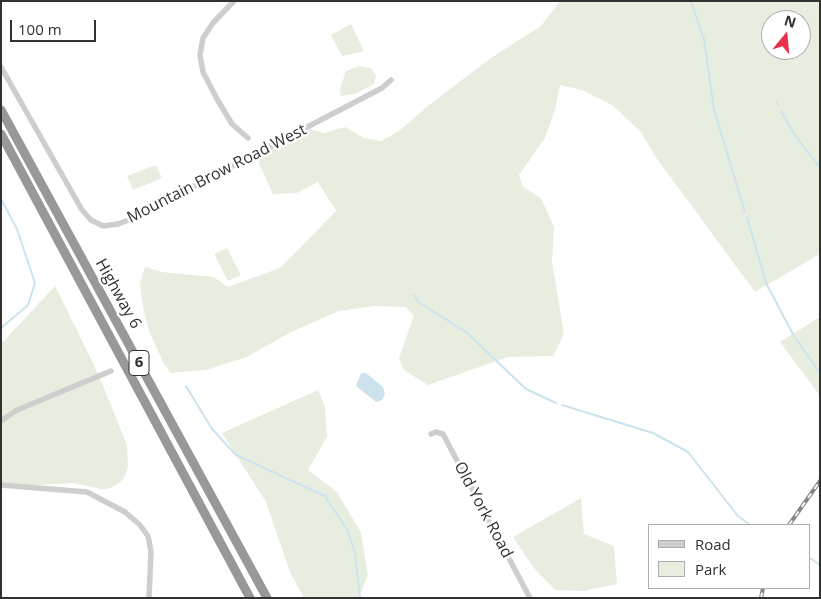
<!DOCTYPE html>
<style>
body{margin:0}
#map{position:relative;width:821px;height:599px;overflow:hidden;background:#fff;font-family:"Open Sans",sans-serif}
canvas{display:block}
.frame{position:absolute;inset:0;border:2px solid #313131;pointer-events:none}
.legend{position:absolute;left:648px;top:524px;width:162px;height:65px;box-sizing:border-box;background:#fff;border:1px solid #adadad;margin:0;padding:6px 9px;list-style:none;font-size:15px;color:#313131}
.legend li{display:flex;align-items:center;gap:10px;height:25px}
.legend b{width:25px;border:1px solid #adadad}
.north{position:absolute;left:761px;top:10px;width:50px;height:50px;box-sizing:border-box;background:#fff;border:1px solid #adadad;border-radius:50%;rotate:17deg;font-size:14px;font-weight:700;line-height:20px;text-align:center;color:#313131}
.north::after{content:'';display:block;margin:auto;width:18px;height:22px;background:#eb3149;clip-path:polygon(50% 0,100% 100%,50% 72%,0 100%)}
.scale{position:absolute;left:10px;top:20px;width:86px;height:22px;box-sizing:border-box;border:2px solid #313131;border-top:0;padding-left:6px;font-size:15px;line-height:18px;white-space:nowrap;color:#313131;-webkit-text-stroke:4px #fff;paint-order:stroke}
</style>
<div id="map">
<canvas width="821" height="599"></canvas>
<div class="frame"></div>
<ul class="legend">
<li><b style="height:6px;background:#cecece"></b>Road</li>
<li><b style="height:14px;background:#e8eedf"></b>Park</li>
</ul>
<div class="north">N</div>
<div class="scale">100 m</div>
</div>
<script>
const c = document.querySelector('canvas').getContext('2d');
c.lineJoin = 'round';
function fill(path, color) {
  c.fillStyle = color;
  c.fill(path, 'evenodd');
}
function shape(rows) {
  const path = new Path2D();
  for (const r of rows) {
    path.moveTo(r[0], r[1]);
    for (let i = 2; i < r.length; i += 2) path.lineTo(r[i], r[i + 1]);
  }
  return path;
}
function stroke(path, color, width, dash) {
  c.strokeStyle = color;
  c.lineWidth = width;
  c.lineCap = dash ? 'butt' : 'round';
  c.setLineDash(dash || []);
  c.stroke(path);
}
function write(font, color, halo, rows, align = 'center') {
  c.font = font + ' "Open Sans",sans-serif';
  c.lineWidth = 5;
  c.setLineDash([]);
  c.textBaseline = 'middle';
  c.strokeStyle = halo;
  c.fillStyle = color;
  for (const [text, x, y, turn = 0] of rows) {
    c.save();
    c.translate(x, y);
    c.rotate((+turn || 0) * Math.PI / 180);
    c.textAlign = isNaN(turn) ? turn : align;
    if (halo) c.strokeText(text, 0, 0);
    c.fillText(text, 0, 0);
    c.restore();
  }
}
const green = shape([
 [560,1,820,1,820,254,755,292,655,156,641,132,612,105,582,90,560,85,555,110,545,138,519,175,523,187,541,198,554,227,552,261,564,334,553,356,508,357,428,385,404,370,399,358,414,316,406,307,374,306,339,311,291,332,247,357,206,370,171,373,164,364,149,331,143,308,140,284,145,267,162,272,214,277,228,287,280,268,336,211,318,182,297,193,273,194,256,157,306,128,324,133,345,127,364,138,381,141,399,131,429,105,491,58,541,26],
 [771,20,801,20,801,50,771,50],
 [351,24,364,51,342,56,331,35],
 [359,66,371,68,376,76,374,84,355,94,341,96,340,89,346,71],
 [156,165,162,178,133,190,127,176],
 [227,248,241,275,228,281,214,254],
 [55,286,97,371,127,445,128,467,124,478,118,484,108,489,101,489,73,483,1,487,1,344],
 [820,317,820,396,780,342],
 [318,390,325,407,327,437,308,470,337,492,361,533,368,575,358,598,304,598,290,572,266,502,222,433],
 [581,498,584,534,614,546,617,584,583,591,555,590,533,567,513,537]
]);
const water = shape([
 [361,373,366,373,383,387,385,394,382,400,376,402,356,386]
]);
const stream = shape([
 [691,1,704,39,714,110,745,212],
 [777,102,778,105],
 [781,111,796,137,820,168],
 [1,199,17,229,35,283,28,305,1,328],
 [747,218,767,285,794,336],
 [413,295,420,303,466,332,526,389,556,403],
 [796,339,820,373],
 [186,386,212,429,236,455,325,496,348,531,355,553,360,598],
 [562,405,653,433,688,452,738,516,750,525],
 [810,558,820,565]
]);
const minor = shape([
 [234,1,213,23,203,38,200,55,203,72,217,99,232,124,248,138],
 [1,67,82,210,91,220,103,226,118,224,131,219,382,88,391,80],
 [1,421,17,410,111,371],
 [431,434,436,432,443,434,530,598],
 [1,485,87,492,125,512,140,525,148,536,151,552,149,598]
]);
const highway = shape([
 [1,110,267,598],
 [1,134,250,598]
]);
const rail = shape([
 [789,525,820,481],
 [761,598,763,588]
]);
const shields = [
 [139,363,20]
];
const shieldNames = [
 ["6",139,363]
];
const streetNames = [
 ["Mountain Brow Road West",217,174,-27],
 ["Highway 6",118,294,61],
 ["Old York Road",483,510,62]
];
fill(green, '#e8eedf');
fill(water, '#cce3ee');
stroke(stream, '#cce3ee', 2);
stroke(minor, '#cecece', 5.5);
stroke(highway, '#989898', 9);
stroke(rail, '#868686', 4);
stroke(rail, '#fff', 2, [5.5]);
for (const [x, y, w] of shields) {
  const box = new Path2D();
  box.roundRect(x - w / 2, y - 12.5, w, 25, 4);
  c.fillStyle = '#fff';
  c.fill(box);
  stroke(box, '#313131', 1);
}
write('bold 15px', '#313131', null, shieldNames);
write('16px', '#313131', '#fff', streetNames);
</script>
